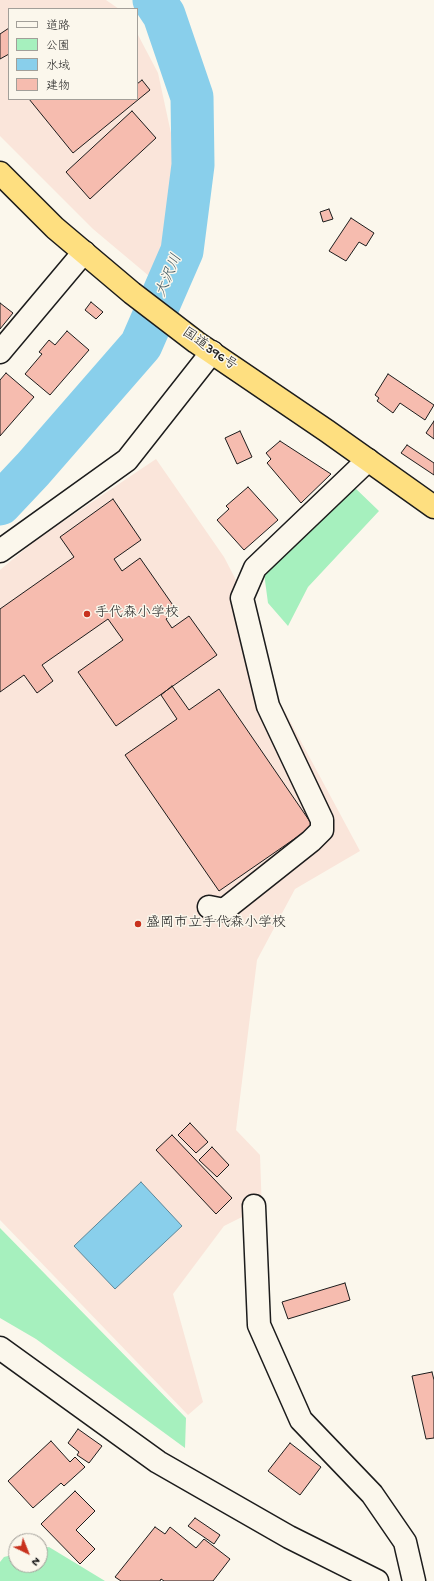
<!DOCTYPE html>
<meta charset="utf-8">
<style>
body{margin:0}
#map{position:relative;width:434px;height:1581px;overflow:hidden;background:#fbf7ec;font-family:"Gochi Hand","Klee One",sans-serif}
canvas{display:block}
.legend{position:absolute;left:8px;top:8px;width:130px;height:92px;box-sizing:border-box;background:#fbf7ec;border:1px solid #a29f99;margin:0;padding:5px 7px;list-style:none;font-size:12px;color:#1c1c1c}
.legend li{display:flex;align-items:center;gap:8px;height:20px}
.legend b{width:20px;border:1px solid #a29f99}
.north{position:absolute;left:8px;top:1533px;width:40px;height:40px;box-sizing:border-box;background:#fbf7ec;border:1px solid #a29f99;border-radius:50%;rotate:137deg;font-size:11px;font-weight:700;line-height:16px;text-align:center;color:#1c1c1c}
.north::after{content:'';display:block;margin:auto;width:14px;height:18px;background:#c8321e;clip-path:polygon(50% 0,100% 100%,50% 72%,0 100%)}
</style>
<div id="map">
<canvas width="434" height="1581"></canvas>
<ul class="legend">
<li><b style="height:5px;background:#fbf7ec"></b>道路</li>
<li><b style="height:11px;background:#a6f0be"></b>公園</li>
<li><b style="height:11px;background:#89cfeb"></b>水域</li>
<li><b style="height:11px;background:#f6bcaf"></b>建物</li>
</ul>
<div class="north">N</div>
</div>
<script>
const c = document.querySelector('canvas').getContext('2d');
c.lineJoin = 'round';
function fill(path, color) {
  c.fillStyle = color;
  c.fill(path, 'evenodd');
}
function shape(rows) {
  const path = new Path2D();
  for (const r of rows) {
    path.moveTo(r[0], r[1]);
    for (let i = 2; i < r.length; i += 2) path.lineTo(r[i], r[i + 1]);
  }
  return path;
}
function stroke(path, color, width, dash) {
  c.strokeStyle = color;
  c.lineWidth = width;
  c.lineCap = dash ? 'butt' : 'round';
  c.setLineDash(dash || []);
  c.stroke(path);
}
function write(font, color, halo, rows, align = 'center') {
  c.font = font + ' "Gochi Hand","Klee One",sans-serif';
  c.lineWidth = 3;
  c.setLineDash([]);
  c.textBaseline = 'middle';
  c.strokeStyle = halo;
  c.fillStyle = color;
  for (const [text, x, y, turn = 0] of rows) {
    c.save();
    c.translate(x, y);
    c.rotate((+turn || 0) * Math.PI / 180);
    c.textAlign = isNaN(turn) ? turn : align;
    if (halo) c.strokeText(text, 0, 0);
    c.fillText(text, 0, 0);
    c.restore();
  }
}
const built = shape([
 [0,0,106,0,119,9,9,9,9,99,137,99,137,33,158,73,174,147,170,226,149,276,93,229,0,136],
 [156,459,224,557,252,611,276,695,360,851,295,889,257,960,236,1130,260,1155,262,1212,240,1218,224,1226,173,1294,203,1402,188,1415,0,1220,0,570,37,539]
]);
const green = shape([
 [353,486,379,511,308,587,288,626,268,603,264,573],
 [0,1228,186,1418,185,1448,36,1339,0,1318],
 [49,1547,105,1581,0,1581,0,1562,4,1557,16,1554,16,1565,40,1565,40,1549]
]);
const water = shape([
 [141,1182,182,1226,115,1289,74,1246,141,1182]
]);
const river = shape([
 [0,504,33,469,141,345,182,251,193,165,192,97,164,15,154,0]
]);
const building = shape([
 [9,28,9,54,0,59,0,34,9,28],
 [142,80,150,90,73,153,29,99,137,99,137,84,142,80],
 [132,111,156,138,90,199,66,172,132,111],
 [329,209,333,219,323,222,320,212,329,209],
 [351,218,374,233,366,246,359,242,346,261,329,251,351,218],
 [91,302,103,312,96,319,85,310,91,302],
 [0,303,13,313,0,329,0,303],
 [67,331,89,350,50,395,25,374,42,354,39,352,49,340,55,345,67,331],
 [6,373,34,397,0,436,0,380,6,373],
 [388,374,434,405,425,420,400,403,393,413,377,401,379,398,375,395,388,374],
 [434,421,434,439,426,433,434,421],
 [240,431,252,457,237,464,225,438,240,431],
 [280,441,331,474,301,503,267,463,271,459,266,453,280,441],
 [407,445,434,463,434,475,401,453,407,445],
 [248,487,278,520,244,550,217,520,229,509,226,506,248,487],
 [113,499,141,540,114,559,122,571,140,558,177,611,166,619,172,628,189,616,217,655,116,726,78,672,123,640,108,619,42,665,53,681,37,693,24,675,0,692,0,609,74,557,60,537,113,499],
 [172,686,189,710,219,689,313,826,219,891,125,755,177,719,161,695,172,686],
 [190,1123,208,1142,196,1153,178,1135,190,1123],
 [172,1135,232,1198,216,1214,156,1150,172,1135],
 [212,1147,229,1165,217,1177,199,1160,212,1147],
 [345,1283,350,1300,288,1319,282,1302,345,1283],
 [432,1372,434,1380,434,1438,426,1439,412,1376,432,1372],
 [78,1429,102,1446,89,1463,77,1455,79,1452,68,1443,78,1429],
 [51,1441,70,1462,75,1457,85,1467,64,1486,61,1483,33,1508,8,1481,51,1441],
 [290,1443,321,1467,300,1495,268,1471,290,1443],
 [75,1491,95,1511,76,1530,95,1549,80,1564,41,1524,75,1491],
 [195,1518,220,1535,214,1544,188,1526,195,1518],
 [155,1527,165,1534,170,1527,196,1548,204,1539,230,1559,213,1581,164,1581,161,1579,160,1581,121,1581,115,1577,155,1527]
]);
const minor = shape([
 [0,352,84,252],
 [0,551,127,460,212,352],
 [209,907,224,910,311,841,322,830,322,820,268,706,242,598,255,568,368,460],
 [254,1206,259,1325,301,1420,372,1494,405,1542,414,1581],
 [0,1348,158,1462,289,1537,377,1581]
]);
const highway = shape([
 [0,173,55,228,132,293,196,342,327,431,434,507]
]);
const markers = [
 [87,614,4,"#c8321e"],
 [138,924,4,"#c8321e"]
];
const streetNames = [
 ["国道396号",209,350,35]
];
const poiNames = [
 ["手代森小学校",95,614],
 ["盛岡市立手代森小学校",146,924]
];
const waterNames = [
 ["大沢川",170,276,-67]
];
fill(built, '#fae5da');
fill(green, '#a6f0be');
fill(water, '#89cfeb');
stroke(water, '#5d8798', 1);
stroke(river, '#89cfeb', 43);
fill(building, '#f6bcaf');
stroke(building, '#1c1c1c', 1);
stroke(minor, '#1c1c1c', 25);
stroke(highway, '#1c1c1c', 25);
stroke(minor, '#fbf7ec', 22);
stroke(highway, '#fedf80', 22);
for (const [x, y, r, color] of markers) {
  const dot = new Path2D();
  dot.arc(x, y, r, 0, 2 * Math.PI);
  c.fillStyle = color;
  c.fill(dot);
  stroke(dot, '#fbf7ec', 1.5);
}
write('14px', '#1c1c1c', '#fbf7ec', streetNames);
write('14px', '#1c1c1c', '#fbf7ec', poiNames, 'left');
write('italic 15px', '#425b64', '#fbf7ec', waterNames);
</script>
